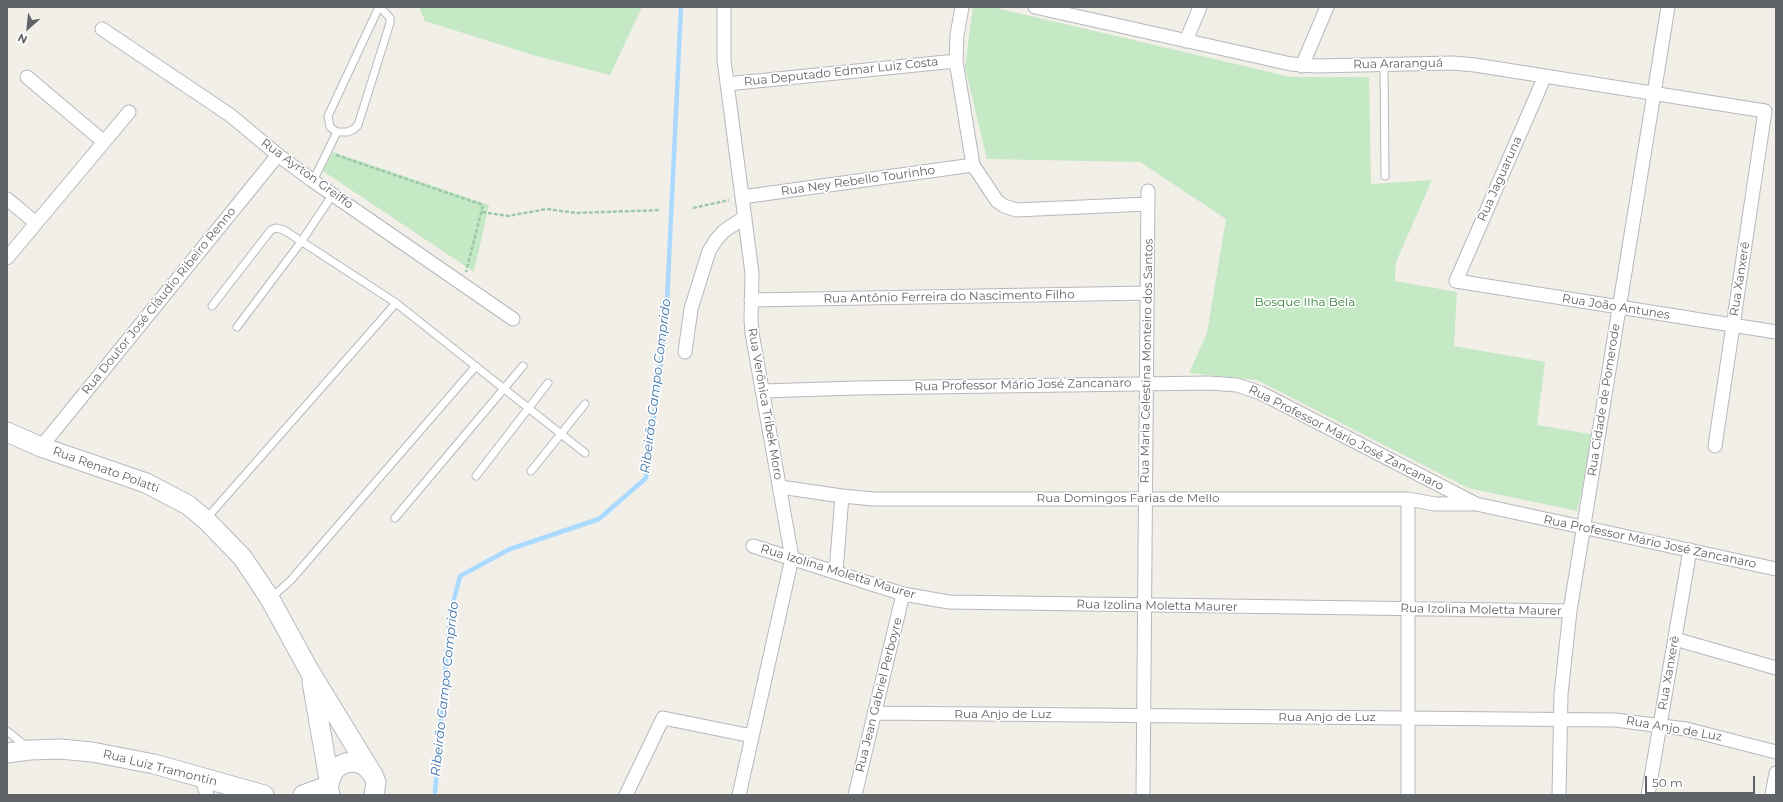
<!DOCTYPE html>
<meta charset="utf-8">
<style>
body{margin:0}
#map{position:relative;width:1783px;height:802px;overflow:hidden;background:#f1efe8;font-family:Montserrat,sans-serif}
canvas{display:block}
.frame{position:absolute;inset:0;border:8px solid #5f6368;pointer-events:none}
.north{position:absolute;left:8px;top:8px;width:40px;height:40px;-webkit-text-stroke:3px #fff;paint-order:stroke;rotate:207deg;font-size:11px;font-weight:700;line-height:16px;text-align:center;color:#5f6368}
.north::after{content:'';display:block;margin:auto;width:14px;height:18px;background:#5f6368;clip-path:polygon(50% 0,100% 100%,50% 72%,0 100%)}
.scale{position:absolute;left:1645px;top:776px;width:110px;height:18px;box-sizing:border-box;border:2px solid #5f6368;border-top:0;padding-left:5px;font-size:12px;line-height:14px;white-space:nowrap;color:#5f6368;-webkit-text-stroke:3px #fff;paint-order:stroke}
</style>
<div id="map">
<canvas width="1783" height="802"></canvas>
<div class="frame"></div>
<div class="north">N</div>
<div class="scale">50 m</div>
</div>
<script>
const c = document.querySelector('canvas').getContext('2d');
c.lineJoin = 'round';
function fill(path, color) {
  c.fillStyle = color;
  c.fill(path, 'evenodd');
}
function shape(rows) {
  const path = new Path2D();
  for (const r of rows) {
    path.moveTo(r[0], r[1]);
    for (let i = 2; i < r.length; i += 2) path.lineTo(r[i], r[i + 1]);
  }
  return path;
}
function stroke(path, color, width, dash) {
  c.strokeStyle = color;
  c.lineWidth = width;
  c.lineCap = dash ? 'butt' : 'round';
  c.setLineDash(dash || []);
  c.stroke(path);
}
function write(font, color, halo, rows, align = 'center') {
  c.font = font + ' Montserrat,sans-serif';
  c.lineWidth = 3.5;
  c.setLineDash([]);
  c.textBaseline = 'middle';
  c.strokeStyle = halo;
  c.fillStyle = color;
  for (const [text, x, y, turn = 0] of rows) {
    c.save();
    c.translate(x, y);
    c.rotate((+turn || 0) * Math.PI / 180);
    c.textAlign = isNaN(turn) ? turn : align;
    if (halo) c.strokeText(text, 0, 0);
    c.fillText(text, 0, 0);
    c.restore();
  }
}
const green = shape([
 [419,7,642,7,610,75,533,55,425,21],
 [973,7,992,7,1291,77,1369,77,1371,184,1432,180,1396,262,1395,281,1457,292,1454,346,1545,362,1537,425,1595,435,1577,511,1468,488,1257,380,1189,373,1207,333,1226,219,1140,162,987,159,965,67],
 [333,152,489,205,474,272,323,171]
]);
const stream = shape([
 [435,792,450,615,460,576,510,549,599,519,646,478,666,323,681,7]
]);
const path = shape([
 [336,155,483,205,466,272],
 [693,208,729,200],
 [482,212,508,216,547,209,576,213,661,210]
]);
const lane = shape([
 [379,7,328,116,330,127,337,132,348,132,354,129,358,125,390,23,390,18,380,7],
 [1384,64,1385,176],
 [313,181,337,132],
 [212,306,271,230,276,228,284,230,396,303,585,453],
 [237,327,301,242,333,194],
 [531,471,585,404],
 [476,476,548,383],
 [395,518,523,366],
 [206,519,396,303],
 [270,599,291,580,476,366],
 [7,731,27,747]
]);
const street = shape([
 [724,7,724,60,752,273,751,320,752,333,792,558,739,795],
 [962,7,957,35,956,61,973,165,997,201,1004,206,1016,210,1148,204],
 [1035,7,1291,64,1315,66,1453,63,1475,65,1765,111,1715,446],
 [102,29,230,115,278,155,313,181,513,319],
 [1186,41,1200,7],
 [1302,66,1327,7],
 [1545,76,1456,281,1776,332],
 [27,77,104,142],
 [727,84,956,61],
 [742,197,973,165],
 [7,199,36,223],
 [7,258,129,112],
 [751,300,1147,293],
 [685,352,691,309,709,251,716,240,724,231,745,217],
 [762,391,856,388,1209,383,1237,385,1261,393,1476,504,1776,569],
 [41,447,278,155],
 [780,487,842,496,874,499,1408,499,1435,504,1473,504],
 [753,546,903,594,949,602,1570,611],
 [836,572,842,496],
 [1675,639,1776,668],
 [874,713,1615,720,1686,729,1776,752],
 [201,777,207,795],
 [626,795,663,718,752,736],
 [855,795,903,594],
 [1143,795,1148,191],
 [1408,795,1408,499],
 [1559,795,1561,694,1570,611,1668,7],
 [1648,795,1690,550],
 [1772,795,1776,773]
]);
const secondary = shape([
 [7,432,41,447,146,483,188,505,206,520,242,557,257,579,270,599,310,672,373,775],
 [312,682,329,779],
 [7,753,30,750,60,749,92,752,154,764,264,795],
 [303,795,328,786],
 [330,795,328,786,333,772,339,766,346,763,354,762,362,764,368,769,373,775,376,782,374,795]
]);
const streetNames = [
 ["Rua Araranguá",1398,64,-1],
 ["Rua Deputado Edmar Luiz Costa",841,72,-6],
 ["Rua Ayrton Greiffo",307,174,36],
 ["Rua Jaguaruna",1500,179,-66],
 ["Rua Ney Rebello Tourinho",858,181,-8],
 ["Rua Xanxerê",1740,279,-81],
 ["Rua Antônio Ferreira do Nascimento Filho",949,297,-1],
 ["Rua Doutor José Cláudio Ribeiro Renno",159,301,-51],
 ["Rua João Antunes",1616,307,9],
 ["Rua Maria Celestina Monteiro dos Santos",1147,361,-89],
 ["Rua Professor Mário José Zancanaro",1023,385,-1],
 ["Rua Cidade de Pomerode",1604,400,-81],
 ["Rua Verônica Tribek Moro",765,404,80],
 ["Rua Professor Mário José Zancanaro",1346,438,27],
 ["Rua Renato Polatti",106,470,20],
 ["Rua Domingos Farias de Mello",1128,498],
 ["Rua Professor Mário José Zancanaro",1650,542,12],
 ["Rua Izolina Moletta Maurer",838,572,17],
 ["Rua Izolina Moletta Maurer",1157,606,1],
 ["Rua Izolina Moletta Maurer",1481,610,1],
 ["Rua Xanxerê",1669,673,-80],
 ["Rua Jean Gabriel Perboyre",879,695,-76],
 ["Rua Anjo de Luz",1003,714],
 ["Rua Anjo de Luz",1327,717],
 ["Rua Anjo de Luz",1674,729,10],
 ["Rua Luiz Tramontin",160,768,14]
];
const parkNames = [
 ["Bosque Ilha Bela",1305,302]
];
const waterNames = [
 ["Ribeirão Campo Comprido",656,386,-83],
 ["Ribeirão Campo Comprido",445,689,-84]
];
fill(green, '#c5e8c5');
stroke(stream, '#aadaff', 4.5);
stroke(lane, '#b5b8bc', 9);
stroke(street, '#b5b8bc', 15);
stroke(secondary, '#b6babf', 21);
stroke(path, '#9cc7a9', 2.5, [4, 2]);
stroke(lane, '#fff', 7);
stroke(street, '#fff', 13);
stroke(secondary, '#fff', 19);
write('12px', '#5f6368', '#fff', streetNames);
write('12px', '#348238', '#fff', parkNames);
write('italic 13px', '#4174aa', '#fff', waterNames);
</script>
